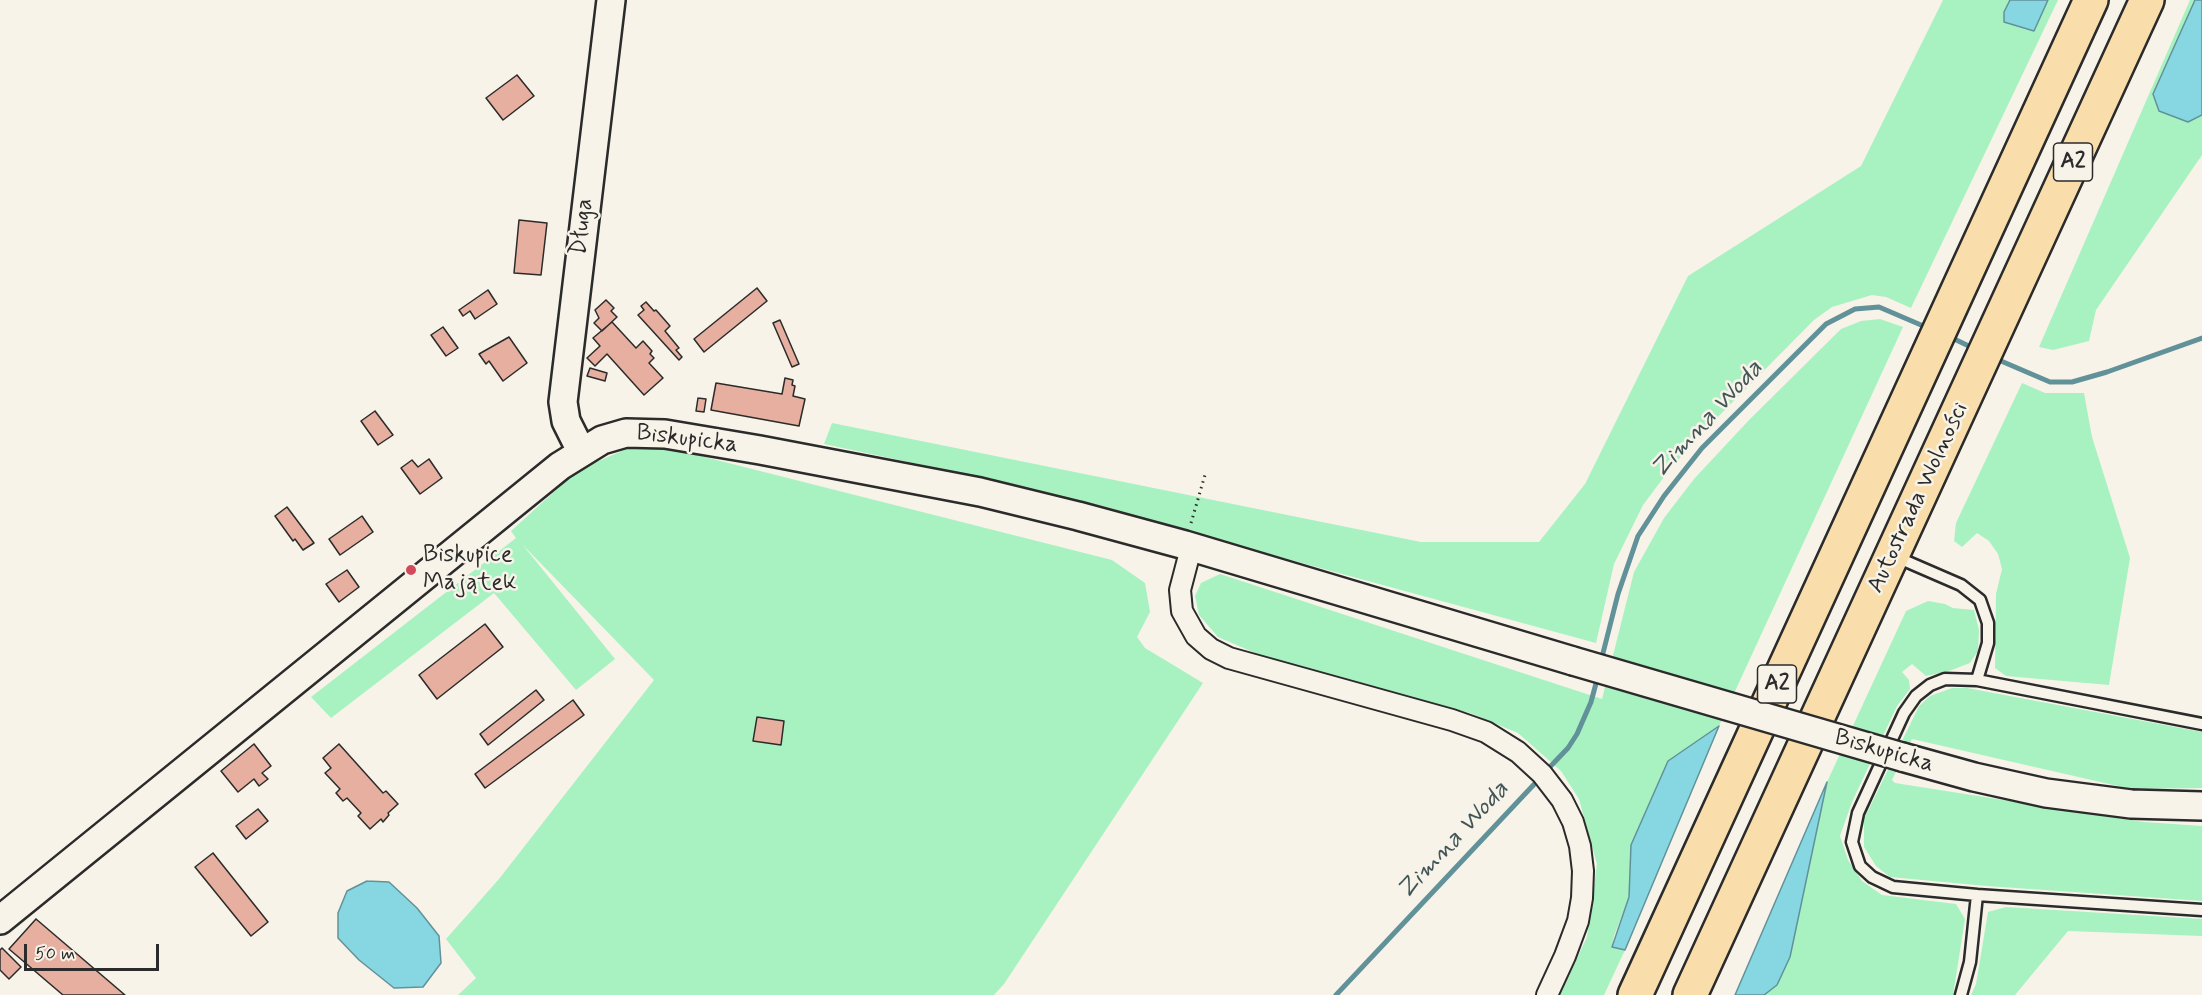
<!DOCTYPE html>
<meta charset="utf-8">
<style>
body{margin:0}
#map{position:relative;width:2202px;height:995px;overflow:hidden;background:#f7f3e8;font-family:Mynerve,sans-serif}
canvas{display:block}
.scale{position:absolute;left:24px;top:944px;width:135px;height:27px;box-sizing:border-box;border:3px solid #2b2b2b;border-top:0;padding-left:8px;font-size:18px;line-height:21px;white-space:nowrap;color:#2b2b2b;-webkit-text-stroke:4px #f7f3e8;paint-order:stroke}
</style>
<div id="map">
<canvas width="2202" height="995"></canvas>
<div class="scale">50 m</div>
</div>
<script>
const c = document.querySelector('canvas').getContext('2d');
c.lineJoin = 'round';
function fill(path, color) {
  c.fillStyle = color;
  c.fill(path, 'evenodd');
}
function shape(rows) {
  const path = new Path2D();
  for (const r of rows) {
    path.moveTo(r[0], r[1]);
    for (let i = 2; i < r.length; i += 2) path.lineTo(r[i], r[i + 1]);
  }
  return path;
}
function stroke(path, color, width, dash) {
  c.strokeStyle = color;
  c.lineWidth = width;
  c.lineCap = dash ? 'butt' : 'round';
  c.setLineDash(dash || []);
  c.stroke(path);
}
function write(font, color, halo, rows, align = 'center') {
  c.font = font + ' Mynerve,sans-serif';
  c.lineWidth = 5;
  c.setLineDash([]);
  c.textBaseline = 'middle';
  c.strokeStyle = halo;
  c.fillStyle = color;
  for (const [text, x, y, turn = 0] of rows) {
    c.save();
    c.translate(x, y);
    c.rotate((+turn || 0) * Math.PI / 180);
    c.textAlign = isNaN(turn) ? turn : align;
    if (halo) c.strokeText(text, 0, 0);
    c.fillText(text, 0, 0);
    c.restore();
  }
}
const green = shape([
 [1943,0,2058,0,1911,308,1886,297,1872,295,1832,307,1814,320,1699,436,1667,473,1643,505,1614,564,1596,643,1195,534,1106,507,1016,485,824,444,832,423,1421,542,1539,542,1585,484,1688,276,1861,166],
 [2190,0,2202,0,2202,155,2096,310,2089,341,2053,350,2039,347],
 [1880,319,1903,327,1719,726,1697,743,1631,845,1629,897,1614,936,1612,946,1625,950,1604,995,1560,995,1587,937,1597,864,1579,799,1561,771,1518,733,1470,713,1274,661,1218,637,1199,615,1195,596,1201,583,1220,574,1602,699,1634,572,1664,518,1694,479,1749,420,1841,329,1861,321],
 [2022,383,2045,393,2084,393,2092,437,2130,558,2109,685,2006,676,1995,668,1996,594,2002,569,1998,554,1989,541,1977,533,1962,547,1954,541,1956,523],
 [631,447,677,450,1112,560,1145,583,1150,612,1137,637,1145,648,1203,683,1004,984,994,995,458,995,476,978,446,939,499,879,654,680,522,544,615,659,576,690,494,593,331,718,311,697,516,538,511,531,578,470],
 [1928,601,1945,604,1953,608,1974,610,1979,630,1978,651,1970,663,1949,671,1926,676,1912,664,1902,672,1909,680,1910,689,1897,706,1852,802,1840,836,1848,860,1862,881,1882,895,1956,904,1965,919,1953,995,1763,995,1777,985,1827,782,1906,611],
 [1952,688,1967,688,2202,732,2202,788,2131,789,1912,739,1892,780,1895,783,2144,822,2202,826,2202,901,1987,886,1890,877,1876,866,1864,847,1864,819,1919,706,1930,696],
 [2006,907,2202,919,2202,936,2068,931,2015,995,1971,995,1976,984,1988,912]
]);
const water = shape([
 [2010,0,2048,0,2034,31,2004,22,2004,12,2010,0],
 [2195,0,2202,0,2202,115,2188,122,2159,111,2153,94,2195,0],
 [1719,726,1625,950,1612,947,1629,897,1631,845,1668,761,1719,726],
 [1827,782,1790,957,1777,985,1764,995,1735,995,1827,782],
 [367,881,389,882,417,908,439,936,441,963,423,987,394,988,359,960,338,938,338,913,347,891,367,881]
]);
const stream = shape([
 [1948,336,1975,349],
 [1994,358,2050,382,2072,382,2107,372,2202,338],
 [1601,661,1618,594,1638,536,1664,496,1702,448,1826,324,1855,309,1879,307,1928,328],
 [1546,771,1568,748,1577,734,1591,702,1598,676],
 [1336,995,1540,778]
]);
const building = shape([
 [517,75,534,96,503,120,486,98,517,75],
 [519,220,547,223,541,275,514,273,519,220],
 [757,288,767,301,704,352,694,339,757,288],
 [488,290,497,304,475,319,470,311,463,316,459,310,488,290],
 [606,300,614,308,611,311,617,317,602,331,594,323,599,318,595,310,606,300],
 [646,302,654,311,656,310,670,326,665,331,679,348,676,350,682,357,679,360,638,315,644,310,641,306,646,302],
 [780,320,799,364,792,367,773,323,780,320],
 [612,322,636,348,643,341,652,351,650,354,654,358,649,363,663,378,644,395,607,354,595,366,587,358,600,346,593,338,612,322],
 [443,327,458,348,446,356,431,335,443,327],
 [509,337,527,363,503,381,489,361,486,364,479,354,509,337],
 [590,368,607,373,605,381,587,376,590,368],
 [785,378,793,380,792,385,795,386,793,396,805,399,799,426,711,410,716,383,782,394,785,378],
 [698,398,706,399,704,412,696,411,698,398],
 [375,411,393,435,378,445,361,421,375,411],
 [429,459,442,478,420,494,401,468,412,460,418,467,429,459],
 [287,507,314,543,303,550,295,539,293,541,275,516,287,507],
 [362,516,373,532,340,555,329,539,362,516],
 [347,570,359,587,339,602,326,584,347,570],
 [485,624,503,647,437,699,419,675,485,624],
 [536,690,544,700,488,745,480,734,536,690],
 [573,700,584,715,485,788,475,774,573,700],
 [757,717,784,721,781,745,753,741,757,717],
 [254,744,271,766,262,773,268,779,259,786,254,779,238,792,221,771,254,744],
 [339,744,383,793,386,791,398,804,388,813,389,815,383,822,381,819,370,829,358,816,361,813,347,798,343,801,336,793,340,789,325,773,331,768,323,758,339,744],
 [258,809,268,821,246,839,236,826,258,809],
 [213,853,268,922,251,936,195,867,213,853],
 [36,919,125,995,63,995,9,949,36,919],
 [2,948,21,967,9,979,0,970,0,950,2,948]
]);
const path = shape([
 [1191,523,1205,475]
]);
const lane = shape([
 [1894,556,1961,585,1980,600,1988,623,1988,643,1977,680],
 [2202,724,1977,680,1945,679,1930,685,1916,696,1904,713,1858,813,1852,842,1860,866,1872,877,1893,887,1977,895,2202,910],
 [1961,995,1970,962,1977,895]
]);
const street = shape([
 [1191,548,1180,590,1182,611,1196,636,1211,649,1229,658,1452,720,1486,732,1518,752,1542,774,1562,800,1573,822,1580,846,1583,871,1582,898,1578,921,1565,956,1547,995]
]);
const secondary = shape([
 [581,451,566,421,563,402,611,0],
 [1902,757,1974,777,2046,793,2131,804,2202,806],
 [0,920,560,466,602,440,626,433,665,434,760,450,980,492,1078,516,1185,545,1573,661]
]);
const highway = shape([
 [1635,995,2091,0],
 [1690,995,2147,0]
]);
const secondaryBridge = shape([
 [1573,661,1902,757]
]);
const markers = [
 [411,570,6,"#d1495b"]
];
const shields = [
 [2073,162,39],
 [1777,684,39]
];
const shieldNames = [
 ["A2",2073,162],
 ["A2",1777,684]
];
const streetNames = [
 ["Długa",583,227,-83],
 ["Biskupicka",687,440,7],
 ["Autostrada Wolności",1919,498,-65],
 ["Biskupicka",1884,752,16]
];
const poiNames = [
 ["Biskupice",423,556],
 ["Majątek",423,584]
];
const waterNames = [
 ["Zimna Woda",1708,420,-47],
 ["Zimna Woda",1454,841,-47]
];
fill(green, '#a8f2c1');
fill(water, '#87d7e3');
stroke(water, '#629299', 1.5);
stroke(stream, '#629299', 5);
fill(building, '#e7af9f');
stroke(building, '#2b2b2b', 1.5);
stroke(lane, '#2b2b2b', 15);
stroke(street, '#2b2b2b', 24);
stroke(secondary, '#2b2b2b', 32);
stroke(highway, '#2b2b2b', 38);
stroke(path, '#2b2b2b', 3, [1.5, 4.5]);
stroke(lane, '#f7f3e8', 10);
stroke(street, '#f7f3e8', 20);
stroke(secondary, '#f7f3e8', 27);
stroke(highway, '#f9deab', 33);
stroke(secondaryBridge, '#2b2b2b', 32, []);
stroke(secondaryBridge, '#f7f3e8', 27);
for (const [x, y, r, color] of markers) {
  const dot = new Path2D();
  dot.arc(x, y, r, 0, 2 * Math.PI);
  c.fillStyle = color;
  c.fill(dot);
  stroke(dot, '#f7f3e8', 2);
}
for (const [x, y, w] of shields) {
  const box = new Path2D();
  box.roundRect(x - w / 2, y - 19, w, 38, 4.5);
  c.fillStyle = '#f7f3e8';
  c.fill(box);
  stroke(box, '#2b2b2b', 1.5);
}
write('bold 22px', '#2b2b2b', null, shieldNames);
write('24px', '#2b2b2b', '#f7f3e8', streetNames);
write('24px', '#2b2b2b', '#f7f3e8', poiNames, 'left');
write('italic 26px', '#425659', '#f7f3e8', waterNames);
</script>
